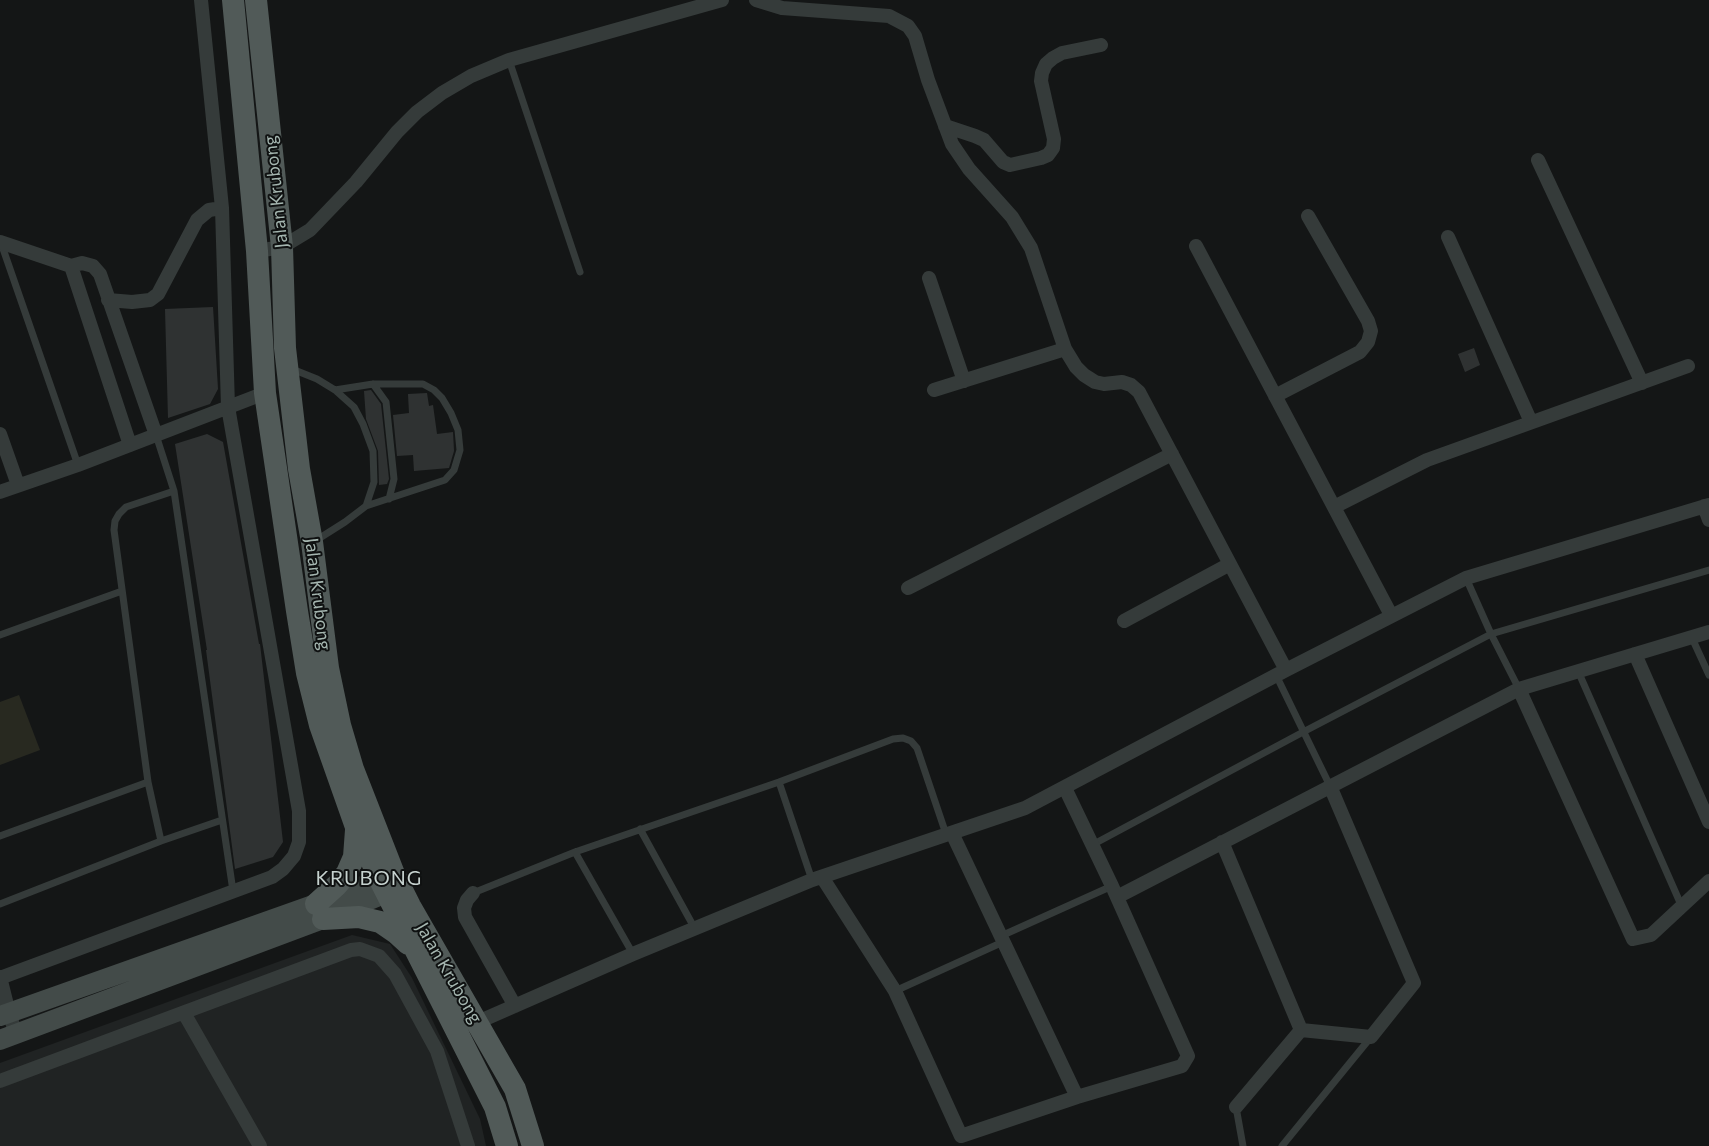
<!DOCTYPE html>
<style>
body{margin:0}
canvas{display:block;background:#141616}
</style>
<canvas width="1709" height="1146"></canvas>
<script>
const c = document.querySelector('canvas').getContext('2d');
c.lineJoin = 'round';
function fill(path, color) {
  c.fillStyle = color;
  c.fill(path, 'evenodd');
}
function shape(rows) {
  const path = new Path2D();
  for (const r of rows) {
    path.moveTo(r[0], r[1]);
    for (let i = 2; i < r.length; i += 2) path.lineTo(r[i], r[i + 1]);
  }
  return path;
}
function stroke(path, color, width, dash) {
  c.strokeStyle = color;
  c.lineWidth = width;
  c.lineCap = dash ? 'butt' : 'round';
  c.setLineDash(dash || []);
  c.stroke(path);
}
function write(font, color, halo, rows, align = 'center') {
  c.font = font + ' Commissioner,sans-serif';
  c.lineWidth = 4;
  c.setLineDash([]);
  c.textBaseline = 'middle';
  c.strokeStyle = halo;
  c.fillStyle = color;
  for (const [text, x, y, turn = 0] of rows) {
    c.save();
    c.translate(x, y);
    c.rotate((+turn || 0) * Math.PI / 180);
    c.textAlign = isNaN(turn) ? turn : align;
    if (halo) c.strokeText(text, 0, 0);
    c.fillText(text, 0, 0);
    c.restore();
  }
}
const built = shape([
 [352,935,390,944,412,978,480,1119,486,1146,0,1146,0,1063]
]);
const green = shape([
 [19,695,40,750,0,765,0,702]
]);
const building = shape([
 [213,307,218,389,210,404,168,418,165,309],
 [1474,348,1480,365,1465,372,1458,354],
 [371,390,381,404,389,479,387,484,379,485,378,451,366,419,364,391],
 [427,393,429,406,433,405,437,434,453,432,454,451,449,468,414,471,413,455,397,456,393,415,409,413,408,394],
 [207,434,223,442,259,644,260,644,283,842,273,857,235,869,206,650,207,650,175,444]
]);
const lane = shape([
 [509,60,580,272],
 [1,243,78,465],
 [292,369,317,379,335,390,354,407,363,424,373,451,374,482,366,506,345,522,315,541],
 [373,384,386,402,394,479,389,499],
 [335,390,373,384,423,384,434,390,442,398,451,413,458,430,460,450,454,470,445,480,366,506],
 [156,435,174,491,233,891],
 [1466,578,1491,634,1519,689],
 [0,635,122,591],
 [1692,638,1709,675],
 [1578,671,1682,907],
 [1276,675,1330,786],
 [779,782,812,880],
 [640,829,695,929],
 [0,836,148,782],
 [161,841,148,782,114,530,115,521,119,514,126,507,174,491],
 [1092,845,1305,731,1491,634,1709,570],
 [575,852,633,954],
 [473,893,575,852,779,782,893,739,903,738,911,741,917,748,946,834],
 [0,904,161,841,222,820],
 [1001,936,1112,886],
 [895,991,1003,942],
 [1236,1107,1243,1146],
 [1282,1146,1371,1037]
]);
const street = shape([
 [756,0,782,8,889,16,908,26,915,36,928,80,952,144,969,169,1012,217,1031,248,1065,349,934,390],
 [945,126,975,136,984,140,1003,162,1010,165,1041,158,1048,155,1053,148,1054,139,1041,81,1042,73,1046,64,1053,58,1062,53,1101,45],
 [1538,160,1642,383],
 [1448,237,1531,422],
 [0,242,71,266,130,445],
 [1196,246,1391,615],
 [257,251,282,247,310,230,356,182,397,132,417,112,442,93,471,76,509,60,722,0],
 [71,266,82,263,93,266,100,274,156,435],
 [929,278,964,381],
 [108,300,132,302,150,300,158,294,197,220,209,210,222,208],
 [1065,349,1076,367,1084,375,1095,382,1104,384,1122,382,1131,385,1139,392,1286,670],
 [1275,396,1360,352,1368,342,1371,331,1368,321,1308,216],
 [0,434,18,485],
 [0,492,78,465,265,393],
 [1704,506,1709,520],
 [1334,507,1427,460,1688,366],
 [908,588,1172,454],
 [1124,621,1230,564],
 [1635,654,1709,822],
 [1519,689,1633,939,1651,935,1709,881],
 [952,833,1077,1097],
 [1222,842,1301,1030,1236,1107],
 [822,877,895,991,961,1136,1077,1097,1182,1066,1188,1056,1112,886,1065,788],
 [473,893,467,900,464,908,465,917,515,1006],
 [1117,897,1519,689,1709,632],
 [0,977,9,1013,16,1034],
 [0,978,272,877,283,869,294,856,299,842,299,811,228,407,222,208,201,0],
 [184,1013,260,1146],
 [471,1025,633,954,812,880,1025,808,1286,670,1466,578,1709,505],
 [1301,1030,1371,1037,1414,983,1330,786],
 [0,1081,351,950,360,949,379,956,395,974,437,1051,468,1146]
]);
const secondary = shape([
 [0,1016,316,904,393,874],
 [0,1040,323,919,401,887]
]);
const primary = shape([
 [233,0,257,251,265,393,297,611,307,673,320,725,356,827,380,880,495,1107,507,1146],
 [256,0,282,247,285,348,299,469,312,542,328,668,340,725,353,769,394,874,410,906,515,1089,533,1146],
 [316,904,337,885,347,873,354,857,356,830],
 [323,919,359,917,380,922,396,933,408,944]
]);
const streetNames = [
 ["Jalan Krubong",276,192,-96],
 ["Jalan Krubong",318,594,83],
 ["Jalan Krubong",449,973,60]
];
const quarterNames = [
 ["KRUBONG",369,878]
];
fill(built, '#202323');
fill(green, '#282920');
fill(building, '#2f3232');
stroke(lane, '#353b3a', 7);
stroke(street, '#353b3a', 14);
stroke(secondary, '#434b49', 20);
stroke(primary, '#515a58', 22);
write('18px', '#a5b6b0', '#0f1111', streetNames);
c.letterSpacing = '1px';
write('20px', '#c6d2cf', '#0f1111', quarterNames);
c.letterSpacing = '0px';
</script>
